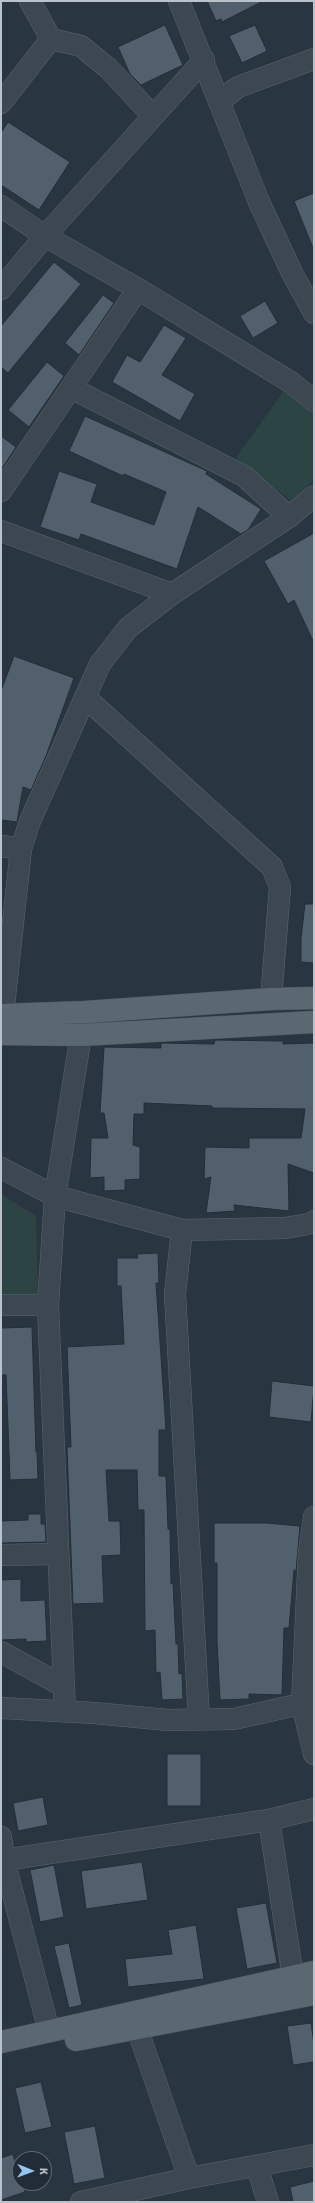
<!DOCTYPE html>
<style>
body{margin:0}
#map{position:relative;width:315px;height:2203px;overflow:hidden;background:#293642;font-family:Signika,sans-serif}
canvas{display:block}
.frame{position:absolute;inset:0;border:2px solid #bac2cb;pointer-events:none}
.north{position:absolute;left:12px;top:2151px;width:40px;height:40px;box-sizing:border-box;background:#212c37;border:1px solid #5e6872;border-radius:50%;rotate:91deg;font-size:11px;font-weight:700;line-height:16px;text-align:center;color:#bac2cb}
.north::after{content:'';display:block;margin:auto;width:14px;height:18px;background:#97c4f3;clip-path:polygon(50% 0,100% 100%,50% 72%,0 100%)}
</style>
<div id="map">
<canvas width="315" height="2203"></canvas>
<div class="frame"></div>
<div class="north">K</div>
</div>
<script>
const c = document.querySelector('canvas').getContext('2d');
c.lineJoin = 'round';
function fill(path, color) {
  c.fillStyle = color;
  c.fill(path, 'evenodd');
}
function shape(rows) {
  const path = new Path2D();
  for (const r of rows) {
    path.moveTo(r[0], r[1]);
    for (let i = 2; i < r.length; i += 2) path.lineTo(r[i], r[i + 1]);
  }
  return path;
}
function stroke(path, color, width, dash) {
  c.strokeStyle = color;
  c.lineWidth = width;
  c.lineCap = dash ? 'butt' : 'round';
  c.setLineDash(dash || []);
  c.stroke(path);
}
const green = shape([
 [285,389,314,411,314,480,291,501,236,458],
 [1,1194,36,1216,38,1299,1,1299]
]);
const building = shape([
 [207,1,263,1,222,22,221,19,216,21,207,1],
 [165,25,183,65,141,85,130,74,118,47,165,25],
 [255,25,267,51,242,63,229,36,255,25],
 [8,122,70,162,39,210,1,185,1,133,8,122],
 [314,193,314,248,313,248,294,201,314,193],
 [54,262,81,284,8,373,1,367,1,326,54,262],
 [103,295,114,303,79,355,65,343,103,295],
 [265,301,278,323,253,338,240,316,265,301],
 [164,325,186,338,162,375,195,394,180,421,112,382,127,355,140,362,164,325],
 [47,362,64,376,29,427,8,410,47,362],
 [85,416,207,471,206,474,261,509,248,530,241,534,198,507,177,569,81,534,79,540,40,527,59,471,97,484,91,502,154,525,166,492,124,474,123,476,69,451,85,416],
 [1,436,16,447,1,470,1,436],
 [314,533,314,643,294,600,288,604,264,561,314,533],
 [14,656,74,678,46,756,31,790,23,787,17,822,1,820,1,691,14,656],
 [305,904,314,904,314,963,301,962,301,938,305,904],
 [215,1040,283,1041,283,1044,314,1043,314,1173,288,1164,289,1211,234,1205,235,1211,206,1213,211,1177,204,1179,205,1147,249,1148,249,1138,301,1138,305,1109,212,1108,212,1106,144,1103,144,1114,134,1114,133,1145,140,1147,140,1179,125,1180,125,1190,104,1191,104,1177,90,1178,91,1138,108,1138,104,1113,100,1113,104,1047,161,1048,161,1043,214,1044,215,1040],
 [158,1253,159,1283,156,1283,166,1430,159,1430,159,1476,166,1476,168,1529,170,1529,171,1584,173,1583,176,1644,178,1644,179,1674,182,1673,183,1699,162,1700,160,1672,156,1673,155,1630,145,1631,144,1510,138,1510,137,1470,106,1470,109,1521,120,1521,121,1555,102,1556,104,1603,73,1604,67,1447,71,1447,67,1347,124,1344,121,1286,117,1286,117,1258,138,1258,137,1254,158,1253],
 [32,1327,36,1452,37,1452,38,1479,10,1480,6,1375,1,1375,1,1328,32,1327],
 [272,1381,314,1386,311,1422,269,1417,272,1381],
 [28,1514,41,1514,41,1524,45,1524,46,1542,1,1543,1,1521,28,1520,28,1514],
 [214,1523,267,1523,300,1526,296,1571,294,1570,289,1628,284,1628,282,1695,249,1694,249,1699,220,1700,217,1641,217,1563,214,1563,214,1523],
 [21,1579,21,1601,45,1600,47,1641,26,1642,26,1639,1,1640,1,1580,21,1579],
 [167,1754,201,1754,201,1806,167,1806,167,1754],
 [43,1797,48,1825,18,1831,13,1803,43,1797],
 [142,1862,148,1900,86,1909,81,1871,142,1862],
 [54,1865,64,1917,40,1922,30,1870,54,1865],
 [266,1903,277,1963,247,1969,236,1908,266,1903],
 [196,1925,204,1979,128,1987,125,1959,172,1954,168,1930,196,1925],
 [69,1943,82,2005,69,2008,54,1946,69,1943],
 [311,2023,314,2044,314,2062,293,2065,287,2026,311,2023],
 [41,2082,52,2127,25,2133,15,2088,41,2082],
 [95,2126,105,2178,74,2184,64,2132,95,2126],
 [13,2154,20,2183,22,2183,25,2192,1,2200,1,2158,13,2154],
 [314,2181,314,2202,293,2202,290,2187,314,2181]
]);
const minor = shape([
 [30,1,51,39],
 [179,1,259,202,292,273,314,313],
 [220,101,238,87,314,59],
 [1,103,51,39,81,46,109,69,153,116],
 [1,206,45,236,138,289,292,383,314,401],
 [1,289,45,236,204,60],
 [71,388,244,476,289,517],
 [1,491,138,289],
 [1,531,172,594],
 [86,698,272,867,280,887,271,999],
 [1,846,21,849],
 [3,1015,21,849,30,821,100,664,128,628,172,594,289,517,314,496],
 [1,1168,55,1196,182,1230,285,1228,308,1224,314,1221],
 [182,1230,175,1294,199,1719],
 [1,1305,48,1305],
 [314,1517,309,1551,302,1704,314,1754],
 [1,1555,57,1554],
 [1,1652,63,1686],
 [1,1708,94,1713,168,1720,234,1719,314,1701],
 [65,1711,48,1305,55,1196,81,1035],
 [269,1820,293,1977],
 [1,1837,4,1860,49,2031],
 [4,1860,269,1820,314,1809],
 [137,2028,189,2178],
 [257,2166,268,2202],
 [81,2202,189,2178,314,2155]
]);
const major = shape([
 [1,1015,85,1012,271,999,314,998],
 [1,1034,81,1035,314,1022],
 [76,2040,314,1994],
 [1,2042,314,1972]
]);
fill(green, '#2c4444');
fill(building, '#525f6c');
stroke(building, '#232e39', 1);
stroke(minor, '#5b656f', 22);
stroke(major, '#49535e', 23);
stroke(minor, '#3d4752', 21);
stroke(major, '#5b6771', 22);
</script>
